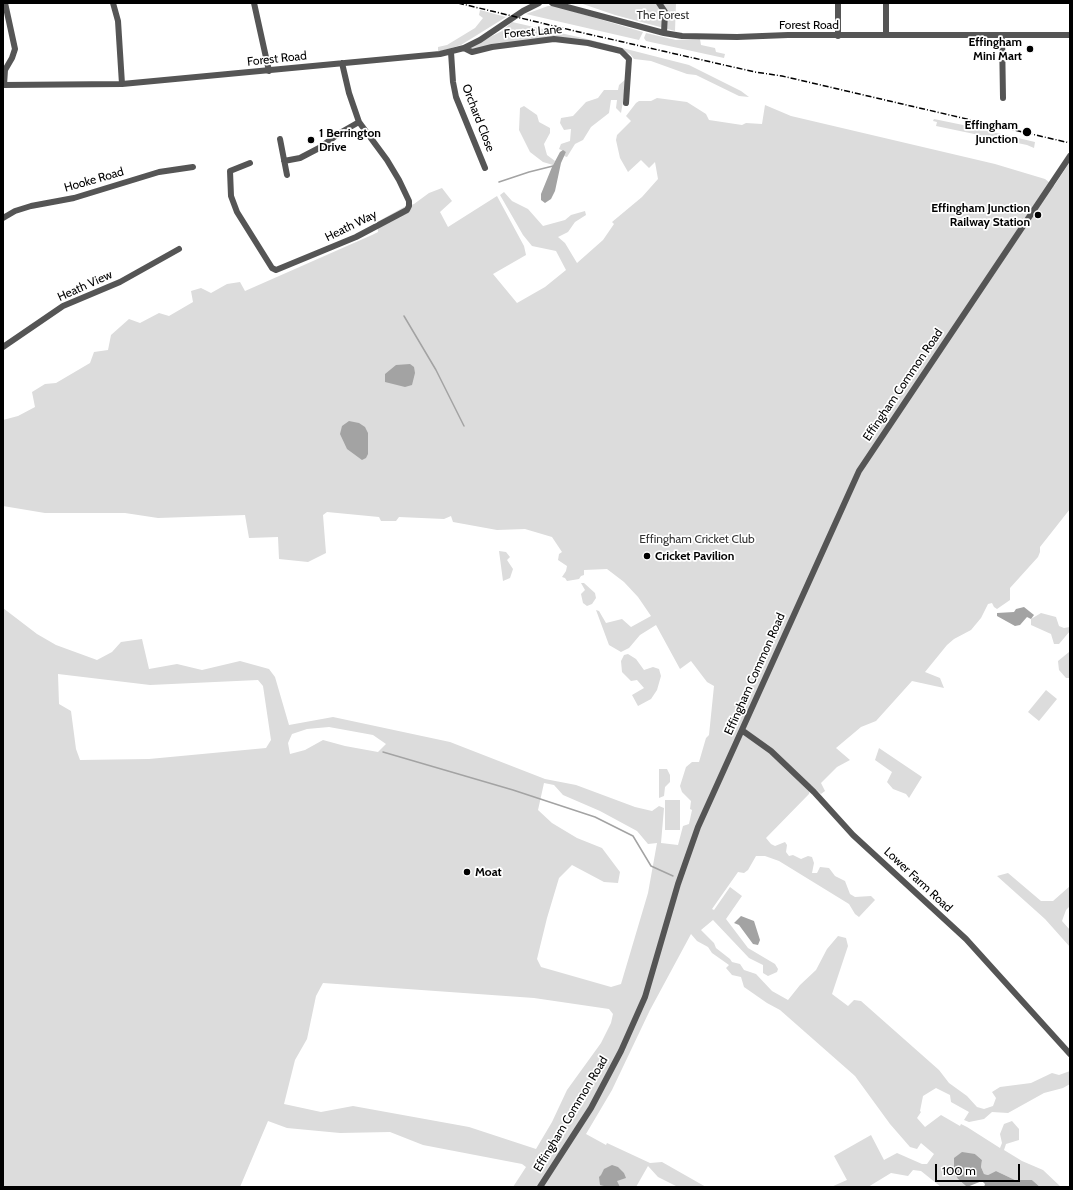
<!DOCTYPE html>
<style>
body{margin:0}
#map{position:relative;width:1073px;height:1190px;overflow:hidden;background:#fff;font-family:Cabin,sans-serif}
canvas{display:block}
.frame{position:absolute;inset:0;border:4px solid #000;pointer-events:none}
.scale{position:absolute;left:935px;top:1164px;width:85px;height:18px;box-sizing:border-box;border:2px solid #000;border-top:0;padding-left:5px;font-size:12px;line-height:14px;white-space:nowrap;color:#000;-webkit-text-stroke:3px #fff;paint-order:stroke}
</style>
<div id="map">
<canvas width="1073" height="1190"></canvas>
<div class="frame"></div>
<div class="scale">100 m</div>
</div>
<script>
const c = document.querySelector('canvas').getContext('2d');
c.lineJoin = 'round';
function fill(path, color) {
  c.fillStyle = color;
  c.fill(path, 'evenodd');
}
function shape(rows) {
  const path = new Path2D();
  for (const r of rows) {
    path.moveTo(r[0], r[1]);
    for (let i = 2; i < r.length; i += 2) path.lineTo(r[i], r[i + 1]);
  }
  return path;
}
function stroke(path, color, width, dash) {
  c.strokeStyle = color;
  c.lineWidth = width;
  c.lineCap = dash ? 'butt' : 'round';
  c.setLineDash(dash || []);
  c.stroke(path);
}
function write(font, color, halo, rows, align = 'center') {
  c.font = font + ' Cabin,sans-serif';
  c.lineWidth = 3.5;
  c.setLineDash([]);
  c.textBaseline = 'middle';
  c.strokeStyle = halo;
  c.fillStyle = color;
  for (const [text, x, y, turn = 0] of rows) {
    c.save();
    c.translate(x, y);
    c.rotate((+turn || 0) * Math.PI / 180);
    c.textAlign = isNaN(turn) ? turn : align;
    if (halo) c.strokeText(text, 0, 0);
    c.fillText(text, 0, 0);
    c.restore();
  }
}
const green = shape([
 [580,3,676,3,675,31,615,15],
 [548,6,555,6,643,32,639,40,526,14],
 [480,10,506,17,461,45,438,52,438,47,447,45,475,28,483,18,479,15],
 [512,22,587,39,689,65,741,91,749,97,739,96,696,75,687,74,651,61,634,59,630,54,619,49,559,37,472,49,470,47,502,31],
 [646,33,676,40,700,39,701,45,715,48,716,52,725,54,724,58,646,41,644,38],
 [627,78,621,113,616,108,617,100,611,100,609,113,591,127,583,140,575,144,567,157,564,156,566,152,559,149,561,144,570,141,571,129,564,130,560,123,561,118,573,116,586,102,598,98,604,90,618,90,619,85],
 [657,98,687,102,706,114,709,120,742,125,746,123,762,124,765,105,791,116,995,164,1045,179,1054,186,1070,162,1070,509,1040,547,1040,552,1038,557,1010,588,1010,600,997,609,994,607,992,603,988,604,981,618,971,630,954,639,947,645,925,672,940,678,944,688,912,681,876,721,861,727,836,748,850,760,837,767,821,783,825,791,821,794,811,785,809,794,766,838,771,844,775,846,785,842,787,845,786,852,789,856,793,855,801,859,808,856,812,857,814,863,812,873,817,873,820,867,829,868,835,876,845,881,850,894,855,897,871,896,875,900,859,917,855,914,849,904,779,861,765,856,756,856,748,870,744,873,738,872,712,909,714,910,730,887,742,896,726,919,748,948,775,964,778,969,777,972,768,976,763,973,763,965,749,958,713,920,701,930,714,943,716,948,730,959,732,962,740,964,744,970,756,974,772,991,788,1000,800,985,816,970,827,949,838,936,846,938,848,946,832,994,848,1006,854,1000,861,1001,939,1070,949,1083,967,1096,977,1107,984,1109,993,1106,996,1098,992,1092,1000,1087,1031,1083,1052,1073,1059,1075,1070,1071,1070,1084,1063,1088,1044,1093,1008,1113,992,1112,984,1119,969,1122,964,1120,969,1112,951,1102,950,1095,936,1088,923,1096,920,1111,921,1112,917,1118,925,1127,941,1115,960,1126,961,1124,967,1127,1000,1148,1002,1143,1000,1134,1004,1124,1012,1121,1019,1129,1019,1140,1006,1144,1004,1150,1022,1161,1043,1170,1061,1187,1040,1187,1032,1180,1015,1180,996,1171,988,1175,984,1174,981,1167,982,1160,975,1154,958,1179,967,1187,941,1187,921,1171,913,1170,908,1176,891,1173,868,1187,831,1187,847,1180,834,1156,871,1135,884,1160,897,1153,922,1164,927,1164,934,1154,921,1143,917,1149,910,1147,890,1124,855,1076,780,1010,767,1003,744,987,741,977,732,975,726,968,729,965,712,953,708,947,697,941,691,934,650,1010,612,1090,586,1134,606,1145,607,1143,650,1163,662,1162,706,1187,678,1187,658,1177,648,1166,636,1187,513,1187,526,1167,522,1164,423,1145,390,1132,340,1133,287,1128,268,1121,240,1187,3,1187,3,608,37,634,56,645,97,660,112,652,121,642,142,639,149,669,177,664,202,670,240,661,269,669,275,677,289,725,333,717,450,742,545,779,576,785,635,807,652,811,659,806,664,808,661,843,678,845,683,826,689,824,692,810,690,809,691,801,682,792,680,786,686,767,692,762,699,762,706,738,709,735,714,686,707,682,691,661,680,669,656,625,640,635,629,648,621,652,609,645,596,610,599,611,606,623,622,619,631,627,651,616,638,597,624,582,607,569,584,570,584,575,581,576,579,579,567,581,565,578,562,577,566,571,567,566,558,560,559,554,562,552,552,537,525,529,497,530,453,522,451,516,444,519,399,517,396,521,381,521,379,517,327,512,323,515,326,553,308,562,279,559,278,537,249,538,245,515,158,518,125,513,45,513,3,506,3,420,18,416,35,407,32,392,45,384,56,383,90,363,94,352,108,350,111,335,129,319,140,323,159,313,169,316,193,302,191,291,201,288,211,293,227,284,240,282,245,291,372,235,378,232,377,222,404,207,414,204,429,193,442,188,452,201,440,212,448,227,497,196,524,246,526,255,493,274,517,303,545,287,566,270,556,251,532,246,523,235,500,195,504,192,512,201,528,209,543,226,565,220,571,215,585,211,586,215,575,222,568,232,558,237,565,243,577,263,603,240,614,224,612,222,642,197,658,179,655,162,649,168,641,160,628,172,620,158,616,140,617,135,631,121,626,116,636,103,639,101,651,101],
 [58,674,150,685,258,680,263,686,271,740,266,748,149,759,80,760,76,749,71,711,59,704],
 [329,727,373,735,386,744,378,752,345,746,323,740,305,750,290,754,288,743,292,734,307,729],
 [544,783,554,785,563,795,600,811,637,831,648,844,657,843,648,893,621,984,611,987,541,967,537,959,547,918,559,878,572,865,604,882,618,883,620,872,602,848,577,838,552,823,538,810],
 [323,983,534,998,609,1009,613,1014,611,1023,601,1043,567,1090,552,1122,536,1149,469,1127,353,1106,321,1112,284,1104,295,1060,307,1039,316,996],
 [524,106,537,115,539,122,550,128,550,133,544,144,547,155,555,161,553,165,543,162,530,152,519,130,520,108],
 [934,119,963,125,1035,142,1034,148,1027,145,936,126,937,122,933,121],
 [499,551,506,552,510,557,507,560,513,569,510,578,503,581],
 [581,583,584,583,595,593,596,598,592,604,587,606,583,603,581,594,585,590],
 [1041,613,1056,617,1059,626,1064,628,1070,627,1070,631,1059,644,1054,644,1051,634,1031,625,1031,619],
 [1069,652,1070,678,1066,678,1059,670,1058,661],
 [628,654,636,659,644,670,653,667,659,669,661,676,657,690,651,699,638,706,632,695,644,688,637,680,631,681,622,672,621,661,624,655],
 [1046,690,1057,699,1039,721,1028,712],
 [879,748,922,777,909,798,906,794,893,789,887,782,892,772,875,760],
 [659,769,667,769,670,775,670,782,665,787,664,796,659,798],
 [665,800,680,800,680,830,665,830],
 [1008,873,1041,901,1053,901,1070,886,1070,906,1066,910,1062,921,1070,930,1070,947,1045,919,997,876]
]);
const water = shape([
 [563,150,566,152,561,163,555,191,551,199,545,203,541,200,541,194,552,167,560,152],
 [410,364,414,367,415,373,412,385,405,387,385,382,385,374,396,365],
 [349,421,359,423,365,427,368,433,368,454,366,458,362,460,347,449,340,434,342,426],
 [1024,607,1034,615,1031,619,1027,617,1020,625,1015,626,997,616,997,613,1014,612,1016,609],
 [741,916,754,921,760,940,758,945,753,944,739,925,734,923],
 [962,1152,975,1154,982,1160,981,1167,984,1174,988,1175,996,1171,1015,1180,1032,1180,1040,1187,984,1187,985,1184,982,1181,967,1187,958,1179,954,1171,954,1158],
 [612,1165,618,1167,624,1173,626,1178,617,1181,620,1187,608,1187,600,1185,599,1177,601,1175,604,1169]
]);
const stream = shape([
 [499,182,529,172,553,166],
 [404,316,436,370,464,426],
 [383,752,513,790,595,817,633,836,651,866,673,876]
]);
const minor = shape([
 [113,3,118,21,122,84],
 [254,3,269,71],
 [552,3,664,33,682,36,737,37,788,35,1070,35],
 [659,3,665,12,664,33],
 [886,3,886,35],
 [1002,35,1003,98],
 [838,36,838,3],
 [464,48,472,52,492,47,554,39,588,43,621,51,629,59,626,103],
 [451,52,453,82,456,97,485,168],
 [3,85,122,84,440,54,464,48,480,40,523,11,539,3],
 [4,85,5,70,12,58,15,49,5,3],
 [280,139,287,175],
 [284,161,300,158,321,147,338,134,359,122],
 [250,163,230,171,231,196,237,212,272,268,276,270,356,237,407,210,409,206,409,201,399,180,387,160,359,122,349,93,342,63],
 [3,218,15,211,31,206,74,198,159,172,193,167],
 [3,347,63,306,120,282,179,249],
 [743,731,771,751,814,792,853,835,966,939,1070,1054],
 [540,1187,591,1108,621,1051,645,997,678,884,698,827,859,471,1070,156]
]);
const rail = shape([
 [458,3,579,32,755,72,782,76,1070,143]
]);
const markers = [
 [1030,49,4,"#000"],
 [1027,132,5,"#000"],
 [311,140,4,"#000"],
 [1038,215,4,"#000"],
 [647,556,4,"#000"],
 [467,872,4,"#000"]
];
const parkNames = [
 ["The Forest",663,15],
 ["Effingham Cricket Club",697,539]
];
const streetNames = [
 ["Forest Road",809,25],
 ["Forest Lane",533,32,-5],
 ["Forest Road",277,59,-6],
 ["Orchard Close",478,118,69],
 ["Hooke Road",94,180,-16],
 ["Heath Way",351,226,-26],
 ["Heath View",85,286,-24],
 ["Effingham Common Road",903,385,-56],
 ["Effingham Common Road",755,674,-66],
 ["Lower Farm Road",918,880,43],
 ["Effingham Common Road",571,1114,-59]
];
const poiNames = [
 ["Effingham",1022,42],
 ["Mini Mart",1022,56],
 ["Effingham",1018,125],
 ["Junction",1018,139],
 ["1 Berrington",319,133,"left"],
 ["Drive",319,147,"left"],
 ["Effingham Junction",1030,208],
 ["Railway Station",1030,222],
 ["Cricket Pavilion",655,556,"left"],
 ["Moat",475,872,"left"]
];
fill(green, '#dcdcdc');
fill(water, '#a3a3a3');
stroke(stream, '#a3a3a3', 1.5);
stroke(minor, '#555', 6);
stroke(rail, '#000', 1.5, [6, 2, 1, 2]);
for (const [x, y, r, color] of markers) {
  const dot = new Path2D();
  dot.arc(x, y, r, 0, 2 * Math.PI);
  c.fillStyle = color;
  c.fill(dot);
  stroke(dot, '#fff', 1.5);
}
write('12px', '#333', '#fff', parkNames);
write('12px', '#000', '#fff', streetNames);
write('bold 12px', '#000', '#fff', poiNames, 'right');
</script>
